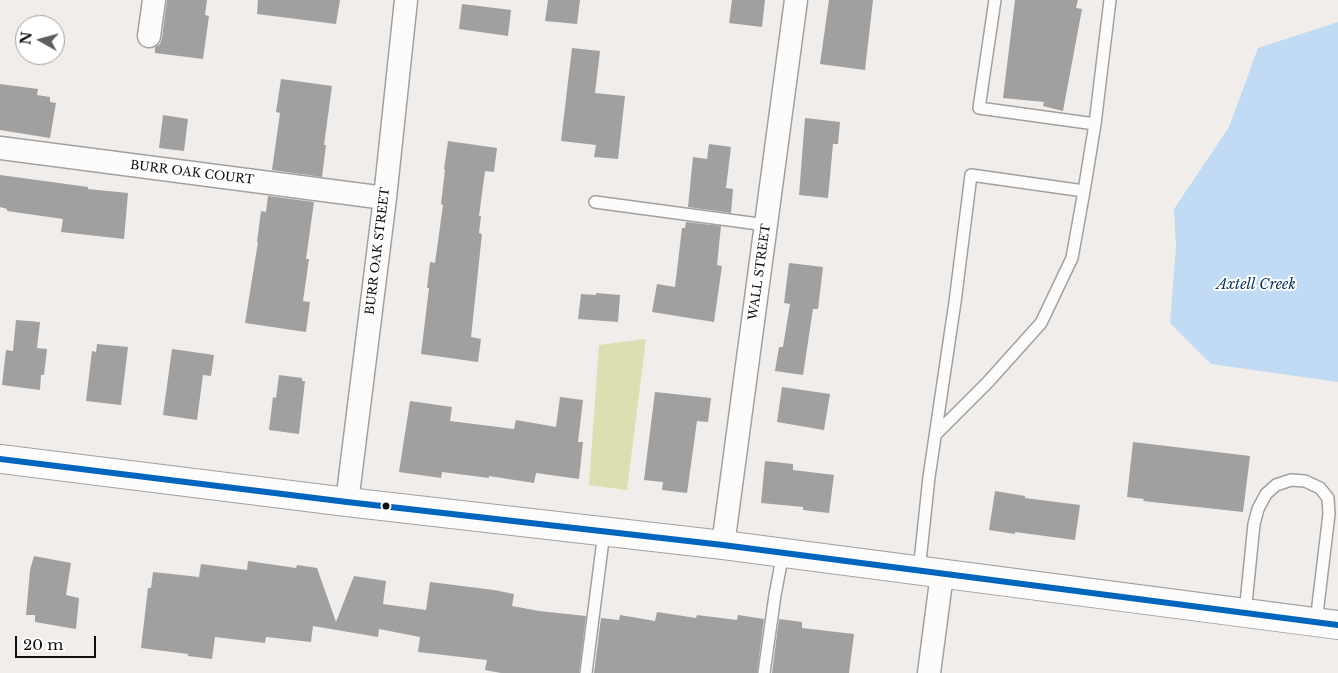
<!DOCTYPE html>
<style>
body{margin:0}
#map{position:relative;width:1338px;height:673px;overflow:hidden;background:#f0edea;font-family:"Libre Baskerville",serif}
canvas{display:block}
.north{position:absolute;left:15px;top:15px;width:50px;height:50px;box-sizing:border-box;background:#fff;border:1px solid #a09f9e;border-radius:50%;rotate:277deg;font-size:14px;font-weight:700;line-height:20px;text-align:center;color:#110f0d}
.north::after{content:'';display:block;margin:auto;width:18px;height:22px;background:#5f5d5a;clip-path:polygon(50% 0,100% 100%,50% 72%,0 100%)}
.scale{position:absolute;left:15px;top:636px;width:81px;height:22px;box-sizing:border-box;border:2px solid #110f0d;border-top:0;padding-left:6px;font-size:15px;line-height:18px;white-space:nowrap;color:#110f0d;-webkit-text-stroke:4px #fff;paint-order:stroke}
</style>
<div id="map">
<canvas width="1338" height="673"></canvas>
<div class="north">N</div>
<div class="scale">20 m</div>
</div>
<script>
const c = document.querySelector('canvas').getContext('2d');
c.lineJoin = 'round';
function fill(path, color) {
  c.fillStyle = color;
  c.fill(path, 'evenodd');
}
function shape(rows) {
  const path = new Path2D();
  for (const r of rows) {
    path.moveTo(r[0], r[1]);
    for (let i = 2; i < r.length; i += 2) path.lineTo(r[i], r[i + 1]);
  }
  return path;
}
function stroke(path, color, width, dash) {
  c.strokeStyle = color;
  c.lineWidth = width;
  c.lineCap = dash ? 'butt' : 'round';
  c.setLineDash(dash || []);
  c.stroke(path);
}
function write(font, color, halo, rows, align = 'center') {
  c.font = font + ' "Libre Baskerville",serif';
  c.lineWidth = 4;
  c.setLineDash([]);
  c.textBaseline = 'middle';
  c.strokeStyle = halo;
  c.fillStyle = color;
  for (const [text, x, y, turn = 0] of rows) {
    c.save();
    c.translate(x, y);
    c.rotate((+turn || 0) * Math.PI / 180);
    c.textAlign = isNaN(turn) ? turn : align;
    if (halo) c.strokeText(text, 0, 0);
    c.fillText(text, 0, 0);
    c.restore();
  }
}
const green = shape([
 [646,339,627,490,589,485,599,345]
]);
const water = shape([
 [1338,22,1338,382,1211,364,1170,323,1176,246,1174,209,1229,127,1258,48]
]);
const building = shape([
 [167,0,207,0,205,15,209,16,203,59,155,53,155,47,160,44,162,38],
 [258,0,340,0,336,24,257,14],
 [548,0,580,0,577,24,545,21],
 [732,0,765,0,762,27,729,23],
 [829,0,873,0,865,70,820,64],
 [1015,0,1078,0,1076,8,1082,9,1063,111,1043,106,1044,102,1003,98],
 [462,4,511,10,508,36,459,29],
 [572,48,600,51,595,93,625,96,618,159,594,157,596,145,561,141],
 [281,79,332,86,324,145,326,145,322,177,272,170,280,113,276,112],
 [0,84,38,89,37,95,50,97,50,102,56,103,50,138,0,130],
 [163,115,188,119,184,151,159,148],
 [805,118,840,122,838,144,833,144,828,198,799,195],
 [448,141,497,148,494,172,485,171,479,216,481,216,479,233,482,234,471,337,481,339,478,362,421,354,429,288,427,288,430,262,435,263,443,205,441,204,445,170,444,169],
 [709,144,731,147,726,188,733,189,731,213,688,207,693,157,707,159],
 [0,175,88,187,88,189,128,193,124,239,61,232,63,219,7,211,7,209,0,207],
 [268,196,314,202,306,259,309,259,303,301,310,302,306,332,245,323,258,242,257,242,261,211,266,212],
 [686,222,721,226,717,265,722,266,714,322,652,312,657,284,675,287,682,228,685,228],
 [789,263,823,267,818,309,813,309,803,375,775,371,779,347,783,347,790,304,784,303],
 [596,293,620,295,618,322,578,319,581,294,596,295],
 [16,320,40,322,37,348,47,349,44,375,41,375,40,390,2,385,6,350,13,351],
 [97,344,128,347,121,405,86,401,92,351,96,352],
 [172,349,214,355,211,376,203,375,197,420,163,415],
 [279,375,302,378,302,381,305,381,299,434,269,430,273,397,276,398],
 [782,387,830,394,824,430,777,422],
 [655,392,711,398,708,422,697,421,687,493,662,490,663,482,644,480],
 [560,397,583,400,578,442,583,442,579,479,536,473,534,483,489,476,489,478,442,472,441,478,399,472,410,401,452,407,450,421,514,429,516,420,556,427],
 [1133,442,1250,456,1243,512,1143,501,1144,499,1127,497],
 [765,461,793,464,793,470,834,475,829,513,803,510,803,507,761,503],
 [995,491,1025,496,1025,498,1080,505,1075,540,1015,532,1015,534,989,530],
 [34,556,71,563,66,595,79,598,76,629,35,622,35,615,26,615,30,570],
 [248,561,296,568,297,565,317,568,336,622,354,576,386,581,383,604,426,610,430,582,494,590,514,594,512,606,539,611,586,616,579,673,501,673,485,670,487,660,418,652,420,637,379,629,378,637,313,626,311,642,266,637,265,643,215,637,212,659,188,656,188,654,141,648,148,588,151,588,153,572,199,577,201,564,247,570],
 [657,612,696,618,697,615,737,620,738,615,764,619,757,673,594,673,601,618,619,620,620,615,655,621],
 [779,619,802,622,802,628,854,634,849,673,772,673]
]);
const service = shape([
 [1095,124,1110,0],
 [595,202,766,225],
 [936,434,988,382,1041,323,1072,258,1084,191],
 [919,571,929,477,955,302,971,175,1084,191,1095,124,979,108,995,0],
 [1245,613,1254,524,1258,509,1266,494,1276,485,1291,480,1305,481,1320,488,1328,498,1329,514,1316,622],
 [586,673,604,532],
 [764,673,775,595,783,553]
]);
const minor = shape([
 [149,36,154,0],
 [0,148,385,198],
 [347,502,385,198,406,0],
 [723,545,796,0],
 [929,673,942,574]
]);
const primary = shape([
 [0,459,347,502,723,545,1338,625]
]);
const bus1 = shape([
 [0,459,347,502,723,545,1338,625]
]);
const markers = [
 [386,506,4.5,"#110f0d"]
];
const streetNames = [
 ["BURR OAK COURT",192,173,7],
 ["BURR OAK STREET",378,251,-83],
 ["WALL STREET",760,272,-82]
];
const waterNames = [
 ["Axtell Creek",1256,285]
];
fill(green, '#dbdfb2');
fill(water, '#c1dbf5');
fill(building, '#a1a0a0');
stroke(service, '#a3a19f', 14);
stroke(minor, '#a3a19f', 25);
stroke(primary, '#a3a19f', 30);
stroke(service, '#fdfcfc', 11);
stroke(minor, '#fdfcfc', 22);
stroke(primary, '#fdfcfc', 28);
stroke(bus1, '#0065bd', 6);
for (const [x, y, r, color] of markers) {
  const dot = new Path2D();
  dot.arc(x, y, r, 0, 2 * Math.PI);
  c.fillStyle = color;
  c.fill(dot);
  stroke(dot, '#fff', 2);
}
write('12px', '#110f0d', '#fff', streetNames);
write('italic 14px', '#01325a', '#fff', waterNames);
</script>
